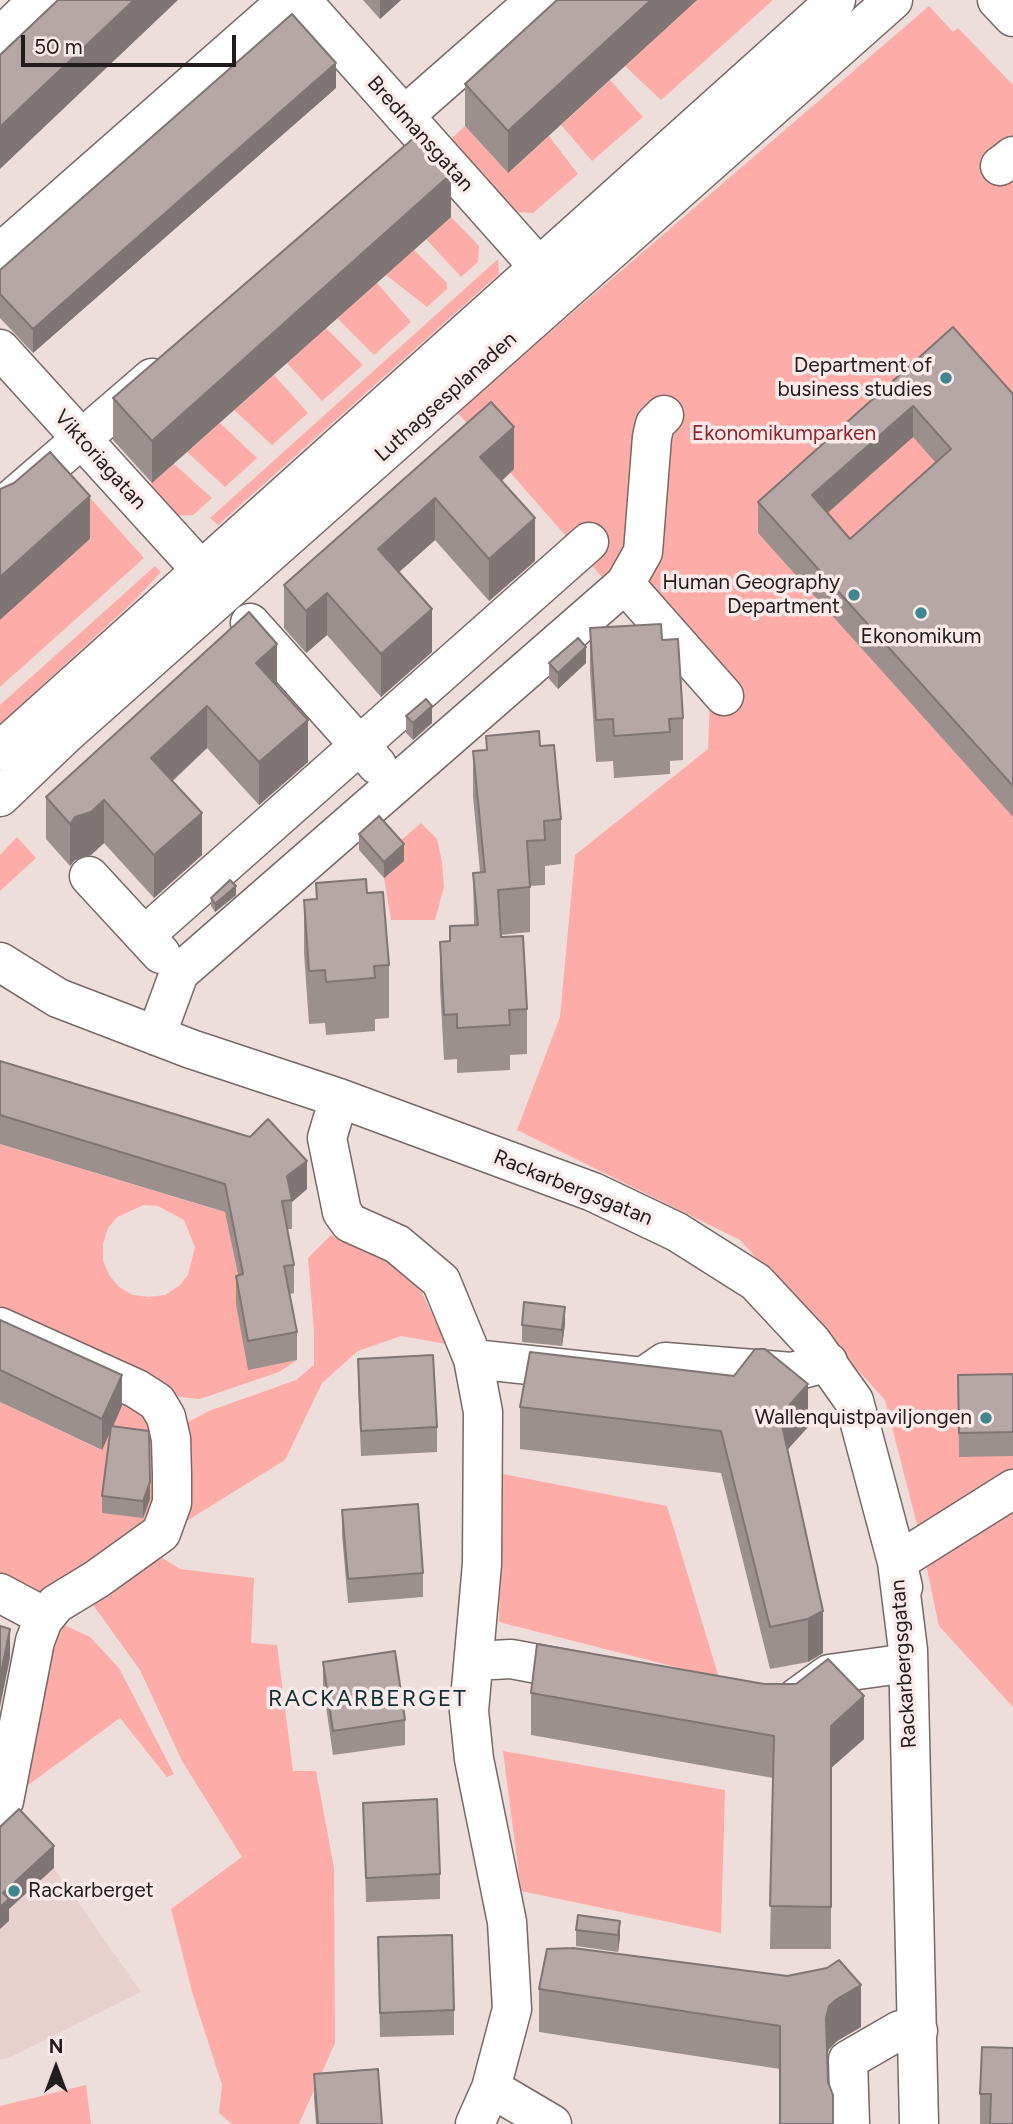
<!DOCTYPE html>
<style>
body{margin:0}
#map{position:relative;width:1013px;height:2124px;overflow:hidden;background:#eddedc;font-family:Figtree,sans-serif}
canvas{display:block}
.north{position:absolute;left:21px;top:2033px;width:70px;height:70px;-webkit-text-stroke:5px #faebea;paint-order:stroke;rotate:0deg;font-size:19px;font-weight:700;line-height:28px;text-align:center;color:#221c1c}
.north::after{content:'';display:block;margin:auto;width:24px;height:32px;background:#221c1c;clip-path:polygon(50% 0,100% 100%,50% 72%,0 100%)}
.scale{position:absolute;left:21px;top:35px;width:215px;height:32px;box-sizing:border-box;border:4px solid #221c1c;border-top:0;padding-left:9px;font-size:21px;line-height:24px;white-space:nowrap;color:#221c1c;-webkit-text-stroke:5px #faebea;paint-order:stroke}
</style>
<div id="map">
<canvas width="1013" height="2124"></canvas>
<div class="north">N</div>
<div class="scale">50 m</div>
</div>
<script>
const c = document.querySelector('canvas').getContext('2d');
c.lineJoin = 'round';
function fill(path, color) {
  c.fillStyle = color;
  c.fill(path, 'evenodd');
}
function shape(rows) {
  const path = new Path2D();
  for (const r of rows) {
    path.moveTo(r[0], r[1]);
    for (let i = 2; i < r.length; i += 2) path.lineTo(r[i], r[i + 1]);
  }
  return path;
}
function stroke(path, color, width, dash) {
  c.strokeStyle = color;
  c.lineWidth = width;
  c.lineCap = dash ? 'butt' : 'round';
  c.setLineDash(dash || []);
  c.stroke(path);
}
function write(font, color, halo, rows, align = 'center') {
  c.font = font + ' Figtree,sans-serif';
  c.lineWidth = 7;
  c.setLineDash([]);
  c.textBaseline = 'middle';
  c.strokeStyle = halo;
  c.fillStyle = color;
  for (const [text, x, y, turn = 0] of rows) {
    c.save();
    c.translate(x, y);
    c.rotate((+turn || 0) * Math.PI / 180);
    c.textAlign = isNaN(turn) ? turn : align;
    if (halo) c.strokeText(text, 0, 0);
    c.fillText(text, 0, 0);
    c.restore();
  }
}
const built = shape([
 [19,1831,54,1868,141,1992,9,2058,0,2059,0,1848]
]);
const green = shape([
 [697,0,773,0,661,100,625,66],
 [929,6,953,32,958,28,1013,85,1013,1707,939,1626,919,1532,885,1400,740,1240,517,1130,560,1017,575,855,708,749,710,700,457,412],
 [610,80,643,117,592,161,561,125],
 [465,126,508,173,549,136,578,174,533,213,515,212,449,141],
 [451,217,479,246,478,262,461,277,426,239],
 [414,250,447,283,447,289,427,307,386,275],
 [498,259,499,274,218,525,210,518],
 [377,283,411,322,374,355,337,318],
 [326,328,363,365,322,401,287,363],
 [274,375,308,413,272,445,234,410],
 [220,423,257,458,225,487,187,452],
 [174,464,212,498,193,515,172,516,145,489],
 [66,471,144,558,0,687,0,620,90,539],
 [155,566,161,572,134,601,0,724,0,705],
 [421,823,437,839,442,862,444,887,435,920,391,920,384,878,403,861,392,848],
 [17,837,36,858,0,891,0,855],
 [0,1144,234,1215,231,1240,243,1303,248,1369,297,1360,279,1372,200,1399,180,1397,0,1309],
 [144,1205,158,1206,184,1220,195,1247,188,1275,179,1286,165,1295,149,1297,133,1295,119,1287,109,1275,103,1260,103,1244,108,1228,117,1217],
 [331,1235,400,1267,422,1293,446,1344,401,1336,358,1351,322,1383,285,1460,177,1527,186,1423,209,1411,296,1380,314,1365,314,1331,308,1258],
 [0,1402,101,1450,123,1405,151,1414,159,1509,47,1606,0,1588],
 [503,1474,667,1506,719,1678,499,1622],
 [154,1553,180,1569,254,1578,251,1643,277,1645,293,1771,316,1771,334,1868,335,2043,299,2124,232,2124,219,2113,222,2085,193,1995,171,1909,242,1857,182,1761,140,1670,91,1602],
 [64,1625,90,1637,119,1668,174,1774,167,1777,120,1718,13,1796,48,1635],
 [503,1751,725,1790,721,1933,521,1891],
 [86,2085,91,2124,0,2124,0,2106]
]);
const minor = shape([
 [301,0,540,268],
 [997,0,1013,17],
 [0,37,38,0],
 [404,116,536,0],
 [1000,166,1013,156],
 [0,253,288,0],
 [0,349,201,570],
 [0,509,152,378],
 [625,584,724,696],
 [250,623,377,765],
 [89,876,161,954],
 [144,936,589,542],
 [0,962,58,998,191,1049,339,1098,593,1192,677,1232,756,1282,812,1342,854,1401,897,1562,908,1650,919,2124],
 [156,1036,179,973,625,584,643,552,652,437,655,424,664,415],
 [339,1098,327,1138,342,1212,350,1223,397,1244,441,1281,473,1359,483,1412,482,1564,469,1711,474,1759,507,1922,512,2009,491,2088],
 [0,1327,137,1389,157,1402,166,1417,171,1439,172,1475,172,1503,161,1533,97,1579,56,1604,43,1620,35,1641,4,1801,0,1807],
 [473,1359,643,1377,665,1362,792,1372,828,1362],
 [903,1587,897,1562,1013,1489],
 [0,1593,45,1617],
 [474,1661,511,1659,586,1673],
 [796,1698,829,1674,908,1663],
 [475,2124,491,2088,552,2124],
 [850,2124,848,2060,900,2030,918,2031]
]);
const major = shape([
 [0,751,836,0],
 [0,797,66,734,893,0]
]);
const wall = shape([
 [363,0,401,0,380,19],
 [557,0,697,0,508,173,465,126,465,84],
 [336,88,33,353,0,318,0,270],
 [451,217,152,483,113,440,113,398],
 [953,327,1013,394,1013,817,758,533,758,502],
 [913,437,936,463,850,539,828,513],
 [491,402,514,469,502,481,535,561,489,601,435,540,399,572,432,652,381,697,327,635,306,653,284,628,284,585],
 [249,612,308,762,259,805,207,748,173,781,202,855,154,898,104,843,91,855,75,860,70,866,46,839,46,797],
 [590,628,662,640,683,718,683,760,670,761,670,774,614,778,613,761,596,762,590,671],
 [549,663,586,663,558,689,549,679],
 [406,716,432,723,413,740,406,733],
 [486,736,540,746,561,819,561,864,545,866,545,885,530,886,530,932,500,935,527,1009,527,1054,510,1055,510,1070,457,1073,457,1059,444,1060,440,987,440,942,450,941,450,926,474,925,473,873,480,872,473,796,473,751,486,750],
 [359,834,404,861,384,878,359,850],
 [316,883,367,893,389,965,389,1018,375,1019,375,1031,326,1035,325,1023,309,1024,304,953,304,900,316,899],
 [236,895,215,912,211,906,211,898],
 [0,1061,307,1189,292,1202,292,1229,287,1229,294,1265,294,1293,290,1294,297,1332,297,1360,248,1370,236,1304,236,1276,238,1275,225,1212,0,1144],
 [0,1320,122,1406,113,1427,150,1499,143,1518,102,1513,102,1496,110,1432,102,1450,0,1402],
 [565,1324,562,1346,522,1342,522,1325],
 [358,1359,437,1427,437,1452,361,1456,358,1383],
 [1013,1374,1013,1456,959,1457,958,1375],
 [734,1376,808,1427,787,1450,823,1653,808,1662,770,1669,721,1473,520,1449,520,1407],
 [342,1510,423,1573,423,1597,348,1603,342,1535],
 [323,1662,405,1720,405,1745,333,1755,323,1686],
 [531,1693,864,1739,831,1768,831,1949,770,1949,773,1778,531,1735],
 [363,1803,440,1874,440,1899,366,1902],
 [620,1921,620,1937,618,1952,576,1946,576,1930],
 [378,1937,454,2010,454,2035,380,2037],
 [827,1968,861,2027,837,2041,829,2049,780,2069,539,2032,539,1989,787,1976],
 [1013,2048,1013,2124,980,2124,980,2094],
 [314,2074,382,2124,316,2124,314,2098]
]);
const shadedWall = shape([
 [134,0,178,0,0,169,0,127],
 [380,0,401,0,380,19],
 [651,0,697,0,508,173,508,131],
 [336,63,336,88,33,353,33,329],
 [451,174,451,217,152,483,152,441],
 [913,406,913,437,812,526,812,495],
 [514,427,514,469,480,500,480,457],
 [90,496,90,539,0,620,0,577],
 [435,498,435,540,378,591,378,549],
 [535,518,535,561,489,601,489,559],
 [327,593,327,635,306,653,306,611],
 [432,609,432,652,381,697,381,654],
 [277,644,277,686,256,663],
 [586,647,586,663,558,689,558,673],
 [207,706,207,748,151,800,151,758],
 [432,706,432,723,413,740,413,723],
 [308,720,308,762,259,805,259,762],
 [104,800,104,843,91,855,75,860,70,866,70,824,75,817],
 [202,813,202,855,154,898,154,855],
 [404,844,404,861,384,878,384,862],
 [236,886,236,895,215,912,215,904],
 [307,1161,307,1189,292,1202,287,1176],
 [565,1307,565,1324,562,1346,562,1330],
 [122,1375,122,1406,102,1450,102,1419],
 [808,1384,808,1427,780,1458,780,1416],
 [150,1482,150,1499,143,1518,143,1501],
 [823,1611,823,1653,808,1662,808,1619],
 [10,1629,10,1658,0,1707,0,1678],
 [864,1696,864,1739,831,1768,831,1726],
 [54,1846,54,1868,9,1909,9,1921,0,1929,0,1907,3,1893],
 [620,1921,620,1937,618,1952,618,1935],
 [861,1985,861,2027,837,2041,829,2049,826,2060,826,2018,829,2006,837,1999]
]);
const building = shape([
 [58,0,134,0,0,127,0,55,58,0],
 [557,0,651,0,508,131,465,84,557,0],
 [292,14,336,63,33,329,0,294,0,270,292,14],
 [416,136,451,174,152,441,113,398,416,136],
 [953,327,1013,394,1013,786,758,502,953,327],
 [913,406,951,449,850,539,812,495,913,406],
 [491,402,514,427,480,457,535,518,489,559,435,498,378,549,432,609,381,654,327,593,306,611,284,585,491,402],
 [50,452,90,496,0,577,0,489,14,483,50,452],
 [249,612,277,644,256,663,308,720,259,762,207,706,151,758,202,813,154,855,104,800,91,812,75,817,70,824,46,797,249,612],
 [661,624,662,640,678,639,683,718,669,719,670,732,614,736,613,719,596,720,590,628,661,624],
 [578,638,586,647,558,673,549,663,578,638],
 [426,699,432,706,413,723,406,716,426,699],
 [539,731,540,746,554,745,561,819,544,821,545,840,527,841,530,887,498,890,501,937,523,936,527,1009,509,1010,510,1025,457,1028,457,1014,444,1015,440,942,450,941,450,926,478,925,473,873,485,872,473,751,487,750,486,736,539,731],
 [379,816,404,844,384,862,359,834,379,816],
 [366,879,367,893,383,892,389,965,374,966,375,978,326,982,325,970,309,971,304,900,317,899,316,883,366,879],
 [230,880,236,886,215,904,211,898,230,880],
 [0,1061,250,1137,268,1119,307,1161,287,1176,292,1200,282,1201,294,1265,284,1266,297,1332,248,1341,236,1276,243,1274,225,1184,0,1115,0,1061],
 [524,1302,565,1307,562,1330,522,1325,524,1302],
 [0,1320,122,1375,102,1419,0,1370,0,1320],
 [755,1349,765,1349,808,1384,780,1416,823,1611,808,1619,770,1627,721,1431,520,1407,530,1352,734,1376,755,1349],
 [433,1355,437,1427,361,1431,358,1359,433,1355],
 [1013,1374,1013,1432,959,1433,958,1375,1013,1374],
 [111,1426,149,1431,150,1482,143,1501,102,1496,111,1426],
 [418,1504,423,1573,348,1579,342,1510,418,1504],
 [0,1626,10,1629,0,1678,0,1626],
 [537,1644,764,1684,796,1684,828,1659,864,1696,831,1726,831,1907,770,1906,774,1736,531,1693,537,1644],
 [395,1651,405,1720,333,1731,323,1662,395,1651],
 [437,1799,440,1874,366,1878,363,1803,437,1799],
 [19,1809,54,1846,3,1893,9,1899,0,1907,0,1827,19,1809],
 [578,1915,620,1921,618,1935,576,1930,578,1915],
 [452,1935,454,2010,380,2013,378,1937,452,1935],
 [573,1948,787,1976,827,1968,839,1960,861,1985,837,1999,829,2006,826,2018,828,2082,833,2095,833,2124,780,2124,780,2026,539,1989,547,1949,573,1948],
 [982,2047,1013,2048,1013,2124,990,2124,991,2094,980,2094,982,2047],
 [378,2069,382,2124,318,2124,314,2074,378,2069]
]);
const markers = [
 [946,378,7,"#3f878e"],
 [854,595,7,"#3f878e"],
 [921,613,7,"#3f878e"],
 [986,1418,7,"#3f878e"],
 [14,1891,7,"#3f878e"]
];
const streetNames = [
 ["Bredmansgatan",420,134,48],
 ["Luthagsesplanaden",446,397,-42],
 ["Viktoriagatan",100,460,48],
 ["Rackarbergsgatan",573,1188,22],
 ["Rackarbergsgatan",904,1664,-94]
];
const poiNames = [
 ["Department of",932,366],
 ["business studies",932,390],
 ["Human Geography",840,583],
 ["Department",840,607],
 ["Ekonomikum",921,637,"center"],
 ["Wallenquistpaviljongen",972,1418],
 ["Rackarberget",28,1891,"left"]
];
const parkNames = [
 ["Ekonomikumparken",784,434]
];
const neighbourhoodNames = [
 ["RACKARBERGET",368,1699]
];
fill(built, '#e8d0ce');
fill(green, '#feaca7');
stroke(minor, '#766867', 41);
stroke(major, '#766867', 41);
stroke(minor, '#fff', 38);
stroke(major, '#fff', 38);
fill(wall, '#9c908e');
fill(shadedWall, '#7f7574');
fill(building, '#b5a7a5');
stroke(building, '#7f7574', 2);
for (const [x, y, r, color] of markers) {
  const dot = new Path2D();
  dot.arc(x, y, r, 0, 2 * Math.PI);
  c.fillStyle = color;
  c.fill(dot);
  stroke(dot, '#faebea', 2.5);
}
write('21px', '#221c1c', '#faebea', streetNames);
write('21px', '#221c1c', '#faebea', poiNames, 'right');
write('21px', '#982229', '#faebea', parkNames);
c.letterSpacing = '2px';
write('23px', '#0d3033', '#faebea', neighbourhoodNames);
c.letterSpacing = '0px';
</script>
